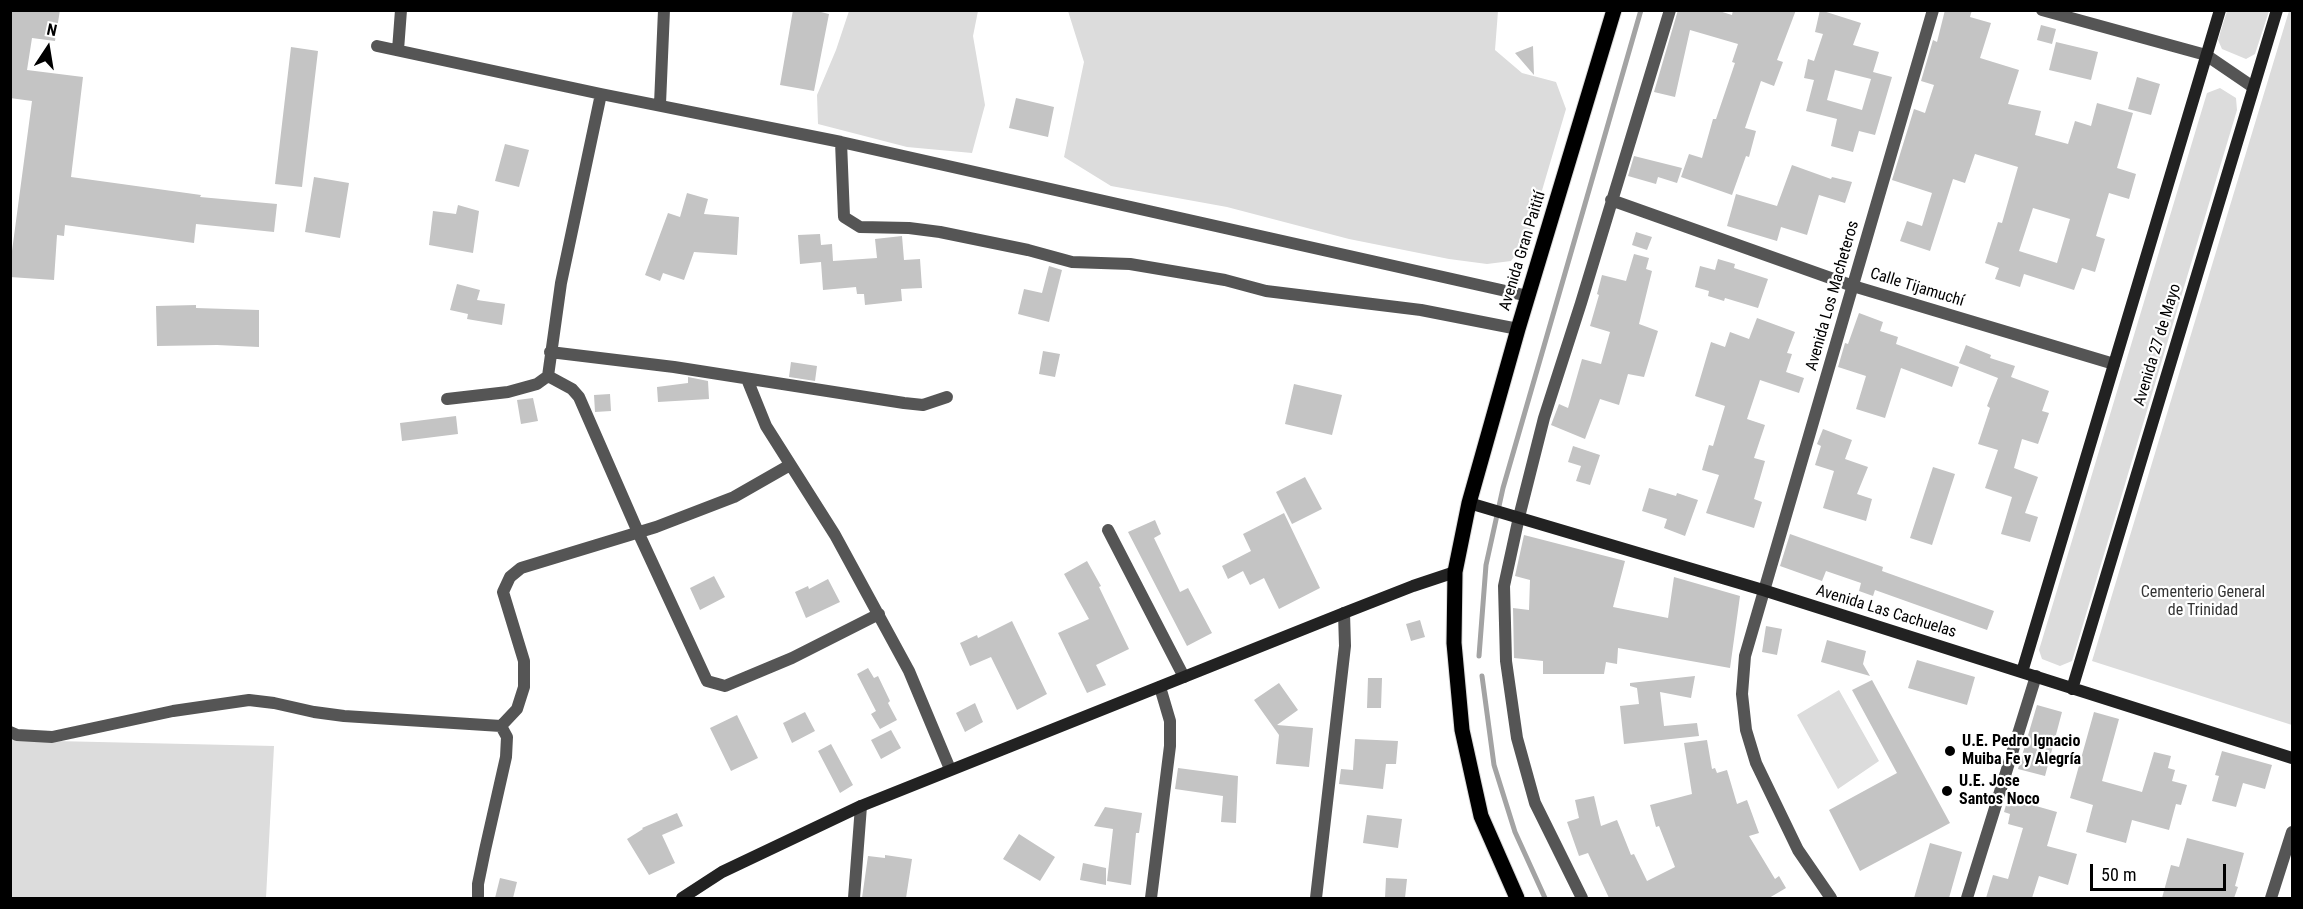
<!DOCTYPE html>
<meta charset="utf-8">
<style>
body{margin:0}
#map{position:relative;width:2303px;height:909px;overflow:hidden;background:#fff;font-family:"Roboto Condensed",sans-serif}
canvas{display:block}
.frame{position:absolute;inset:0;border:12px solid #000;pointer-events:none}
.north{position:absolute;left:18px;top:18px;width:60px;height:60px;-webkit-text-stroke:4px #fff;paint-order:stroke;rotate:12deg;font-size:16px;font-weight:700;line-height:24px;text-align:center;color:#000}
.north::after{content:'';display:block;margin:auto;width:21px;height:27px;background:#000;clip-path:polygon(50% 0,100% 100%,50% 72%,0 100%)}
.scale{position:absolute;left:2090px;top:864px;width:136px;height:27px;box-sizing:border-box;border:3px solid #000;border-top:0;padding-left:8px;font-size:18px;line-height:21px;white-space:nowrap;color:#000;-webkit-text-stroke:4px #fff;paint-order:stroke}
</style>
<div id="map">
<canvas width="2303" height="909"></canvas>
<div class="frame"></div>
<div class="north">N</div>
<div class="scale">50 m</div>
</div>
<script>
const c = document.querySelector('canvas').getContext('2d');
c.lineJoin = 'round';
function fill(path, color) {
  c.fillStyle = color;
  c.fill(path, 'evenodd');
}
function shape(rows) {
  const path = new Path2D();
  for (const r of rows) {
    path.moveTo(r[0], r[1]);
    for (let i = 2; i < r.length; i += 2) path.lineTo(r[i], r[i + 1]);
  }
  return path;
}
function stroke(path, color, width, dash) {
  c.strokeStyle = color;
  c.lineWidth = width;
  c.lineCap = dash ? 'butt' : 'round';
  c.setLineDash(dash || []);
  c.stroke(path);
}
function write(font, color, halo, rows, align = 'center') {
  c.font = font + ' "Roboto Condensed",sans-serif';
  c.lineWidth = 4.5;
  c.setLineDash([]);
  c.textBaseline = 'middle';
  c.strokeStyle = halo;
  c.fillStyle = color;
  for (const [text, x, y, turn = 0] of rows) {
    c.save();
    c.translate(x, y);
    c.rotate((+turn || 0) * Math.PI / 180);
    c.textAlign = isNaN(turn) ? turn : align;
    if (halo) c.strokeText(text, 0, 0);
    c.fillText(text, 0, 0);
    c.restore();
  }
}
const green = shape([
 [849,11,978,11,973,36,985,105,972,153,907,147,818,124,817,95,836,50],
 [1068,11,1498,11,1495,50,1522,73,1556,82,1566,109,1528,238,1511,261,1487,264,1449,259,1349,239,1227,207,1111,186,1064,157,1084,62],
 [2227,11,2269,11,2255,54,2246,59,2222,49,2218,40],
 [2289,11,2292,11,2292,725,2092,661],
 [2220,88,2236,98,2237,110,2072,661,2060,666,2042,659,2039,650,2207,93],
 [1839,690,1879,761,1838,789,1797,715],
 [11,740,274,746,266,898,11,898]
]);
const stream = shape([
 [1479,656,1486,565,1503,488,1641,10],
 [1482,676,1494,765,1515,832,1545,898]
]);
const building = shape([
 [10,10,60,10,55,41,32,38,27,70,83,77,71,177,201,195,200,197,277,204,274,232,196,224,194,243,65,225,64,236,57,235,54,280,10,277,12,251,32,101,10,98],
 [793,10,813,10,829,14,814,91,780,85],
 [1678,10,1716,10,1732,15,1733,10,1796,10,1777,60,1783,62,1774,86,1761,81,1745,128,1756,131,1749,157,1746,156,1732,195,1681,177,1689,154,1702,158,1713,119,1716,119,1735,63,1732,62,1738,44,1690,30,1675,97,1654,92],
 [1820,10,1861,23,1853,45,1879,52,1873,72,1892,77,1875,135,1859,131,1853,152,1831,146,1837,119,1806,111,1814,80,1804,78,1808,59,1814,61,1823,34,1815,32],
 [1835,70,1871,79,1862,110,1827,100],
 [1945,10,1972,10,1970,17,1991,23,1980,58,2019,70,2008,104,2041,111,2035,135,2068,144,2075,121,2091,126,2097,103,2133,113,2117,168,2136,174,2129,199,2109,193,2096,236,2105,239,2095,272,2082,268,2074,290,2024,274,2020,287,1995,279,1999,268,1985,263,1998,222,2002,223,2018,167,1975,154,1965,183,1953,179,1930,251,1900,241,1907,221,1922,226,1932,193,1892,180,1914,109,1925,113,1934,85,1921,81,1933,40,1937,42],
 [2033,208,2070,219,2057,263,2019,251],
 [2041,25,2056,29,2052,44,2037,40],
 [2056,42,2098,52,2091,80,2049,70],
 [1533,46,1534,75,1515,53],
 [291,47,318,51,302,187,275,184],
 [2137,77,2160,84,2151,115,2128,109],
 [1016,98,1054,107,1048,137,1009,128],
 [505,144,529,150,519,187,495,181],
 [1634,156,1682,168,1677,183,1658,177,1656,184,1628,176],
 [1792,165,1831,179,1832,177,1852,182,1845,203,1819,195,1807,235,1781,227,1777,241,1727,226,1736,194,1777,206],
 [314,177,349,183,340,238,305,232],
 [687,193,708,199,704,214,739,217,737,255,694,252,684,280,663,273,660,281,645,275,668,213,680,217],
 [458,205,479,211,473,253,429,245,433,211,456,214],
 [1636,232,1652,237,1647,250,1632,245],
 [820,234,821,245,832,244,833,261,877,258,875,239,902,236,904,260,920,259,922,288,901,289,902,301,865,305,864,294,857,294,856,287,823,290,821,262,800,264,798,235],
 [1634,254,1649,258,1646,269,1652,271,1639,324,1658,331,1644,377,1628,374,1619,405,1600,399,1585,439,1551,425,1559,404,1568,408,1582,359,1601,364,1610,332,1590,326,1599,295,1597,294,1602,275,1626,281],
 [1718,259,1735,264,1734,268,1768,279,1758,308,1725,298,1724,301,1708,296,1709,291,1695,287,1700,266,1715,270],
 [1049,266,1062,270,1049,322,1018,314,1024,289,1042,293],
 [457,284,480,290,477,300,505,304,502,325,467,319,468,314,450,310],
 [196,305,196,308,259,310,259,347,217,345,157,346,156,306],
 [1859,313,1883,322,1880,331,1898,337,1896,344,1959,367,1952,387,1901,368,1885,418,1856,409,1866,376,1838,367,1845,343,1848,344],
 [1757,318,1795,332,1787,353,1792,354,1786,372,1804,378,1799,393,1760,380,1747,419,1765,425,1754,458,1765,461,1754,499,1762,502,1754,528,1706,513,1719,475,1702,470,1709,445,1713,446,1725,406,1695,396,1711,342,1725,347,1730,332,1749,339],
 [1966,345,1991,355,1990,358,2015,366,2011,377,2049,391,2042,411,2049,413,2038,444,2022,439,2014,468,2038,477,2025,513,2038,517,2030,542,2001,534,2012,497,1985,488,1998,450,1978,444,1990,408,1987,406,1998,378,1959,363],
 [1043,351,1060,354,1055,377,1039,374],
 [791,362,817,366,815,381,789,377],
 [688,377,708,381,709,399,658,402,657,387,688,383],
 [1294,384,1342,395,1332,435,1285,424],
 [610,394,611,411,595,412,594,395],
 [533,398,538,421,521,424,517,400],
 [456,416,458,434,402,441,400,423],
 [1823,429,1852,440,1845,459,1868,467,1857,494,1872,499,1866,521,1823,508,1834,471,1815,465,1821,446,1817,444],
 [1573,446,1600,455,1590,485,1576,481,1581,466,1568,462],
 [1933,467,1955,474,1932,545,1910,538],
 [1305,477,1322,509,1292,524,1276,492],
 [1649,488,1676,496,1677,493,1698,500,1685,536,1664,528,1667,519,1642,511],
 [1284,513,1320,588,1279,609,1264,578,1250,585,1243,571,1228,579,1222,566,1251,551,1243,534],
 [1155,520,1161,534,1154,538,1180,592,1188,588,1212,633,1187,646,1128,532],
 [1790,534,1883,567,1882,571,1994,611,1987,630,1875,590,1873,596,1859,591,1861,583,1826,571,1822,581,1780,566],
 [1524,535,1625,561,1613,607,1668,618,1674,577,1740,596,1730,668,1618,648,1617,664,1606,662,1604,674,1543,674,1543,661,1514,658,1513,608,1529,610,1530,580,1515,576],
 [1087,561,1101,586,1099,587,1129,649,1096,665,1106,685,1087,693,1058,633,1089,619,1064,574],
 [714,576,725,597,700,610,690,588],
 [828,579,840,602,806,618,795,592,808,586,809,589],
 [1420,620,1425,637,1411,641,1406,624],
 [1012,621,1047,694,1017,710,991,657,970,666,960,643,977,635,978,638],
 [1766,626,1782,629,1777,655,1762,652],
 [1827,640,1866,651,1863,664,1870,676,1821,662],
 [1917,660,1975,677,1967,705,1908,688],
 [868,668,874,678,878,676,890,701,888,703,897,720,880,729,871,714,876,711,857,674],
 [1695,676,1691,698,1660,692,1664,726,1697,723,1699,736,1624,744,1620,706,1639,704,1637,688,1630,686,1630,683],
 [1368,678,1382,678,1381,708,1367,708],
 [1872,680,1950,823,1860,871,1829,810,1897,773,1852,690],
 [1279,683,1298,710,1277,725,1313,728,1309,767,1276,764,1279,735,1254,700],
 [975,703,983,722,965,732,956,713],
 [2037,705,2062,712,2045,776,2018,769],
 [805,712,815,731,792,743,783,723],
 [2094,712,2119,719,2102,781,2142,792,2154,752,2171,756,2168,768,2175,770,2172,781,2187,785,2181,805,2176,804,2169,830,2132,820,2126,843,2086,832,2093,805,2070,798],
 [737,715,758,758,731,771,710,728],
 [891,730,901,748,881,759,871,740],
 [1355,739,1398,741,1396,764,1386,764,1383,789,1339,784,1341,769,1353,770],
 [1707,740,1712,769,1715,768,1717,773,1727,770,1737,804,1747,800,1759,833,1749,836,1775,879,1779,876,1786,888,1769,898,1609,898,1588,853,1579,856,1567,822,1579,818,1575,800,1594,796,1601,826,1617,820,1631,855,1634,854,1647,881,1675,867,1659,826,1656,827,1650,805,1692,794,1684,743],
 [831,744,853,785,840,793,818,751],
 [2222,751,2272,765,2265,789,2243,783,2236,807,2212,801,2219,776,2215,775],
 [1178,768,1238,776,1236,823,1221,822,1223,796,1175,789],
 [2008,798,2057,812,2047,846,2077,854,2068,885,2039,876,2032,898,1986,898,1993,875,2008,879,2023,828,2008,824,2010,814,2004,812],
 [1105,807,1142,813,1139,833,1136,833,1131,885,1107,881,1113,829,1094,826],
 [677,813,683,826,662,835,675,863,649,875,627,839,643,829,642,828],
 [1367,815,1402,819,1398,848,1363,843],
 [1019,834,1055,857,1040,881,1003,859],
 [2187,838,2244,853,2235,886,2238,887,2234,898,2162,898,2171,865,2179,867],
 [1930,843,1962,852,1949,898,1914,898],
 [885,855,912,859,906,898,862,898,868,856,885,858],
 [1083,863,1106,868,1106,885,1080,880],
 [500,878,517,882,513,898,495,898],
 [1386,878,1407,879,1405,898,1385,898]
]);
const street = shape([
 [2042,10,2206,55,2253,87],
 [377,46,601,94,841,142,1528,296],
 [398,50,401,10],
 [660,104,664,10],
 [841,142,844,217,860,227,909,228,940,232,1028,250,1072,262,1130,264,1225,280,1266,291,1421,310,1518,329],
 [1611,200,1853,286,2114,364],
 [550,352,674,367,904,403,923,405,947,397],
 [548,376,572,389,579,397,638,532,707,681,725,686,792,658,879,614],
 [747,379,766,426,835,535,909,671,950,769],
 [447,399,508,392,537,384,548,376,561,283,601,94],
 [1108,530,1184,677],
 [501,726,517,709,524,687,524,661,503,592,510,577,521,568,656,527,734,497,790,465],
 [10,732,17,735,52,737,173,711,249,700,274,703,314,712,344,716,501,726,507,737,506,757,485,850,478,884,478,898],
 [854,898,861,806],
 [1151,898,1170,746,1170,721,1160,687],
 [1316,898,1345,646,1344,613],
 [1582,898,1535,803,1517,738,1506,661,1504,586,1519,517,1544,418,1581,303,1670,10],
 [1831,898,1798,850,1756,763,1746,730,1742,694,1745,656,1933,10],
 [1967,898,2036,676],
 [2271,898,2292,832]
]);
const secondary = shape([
 [1469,503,1763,590,2292,758],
 [2022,672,2220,10],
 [2072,689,2277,10],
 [682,898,722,872,861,806,1344,613,1413,586,1455,572]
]);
const primary = shape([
 [1517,898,1481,816,1462,730,1454,643,1455,572,1469,503,1518,329,1614,10]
]);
const markers = [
 [1950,751,6,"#000"],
 [1947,791,6,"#000"]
];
const streetNames = [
 ["Avenida Gran Paitití",1523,251,-73],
 ["Calle Tijamuchí",1917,288,17],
 ["Avenida Los Macheteros",1833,296,-74],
 ["Avenida 27 de Mayo",2158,345,-73],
 ["Avenida Las Cachuelas",1886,612,17]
];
const parkNames = [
 ["Cementerio General",2203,593],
 ["de Trinidad",2203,611]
];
const poiNames = [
 ["U.E. Pedro Ignacio",1962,742],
 ["Muiba Fe y Alegría",1962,760],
 ["U.E. Jose",1959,782],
 ["Santos Noco",1959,800]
];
fill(green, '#dcdcdc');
stroke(stream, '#a3a3a3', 5);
fill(building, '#c4c4c4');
stroke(primary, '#dbdbdb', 17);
stroke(street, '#555', 12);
stroke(secondary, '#222', 12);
stroke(primary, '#000', 15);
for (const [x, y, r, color] of markers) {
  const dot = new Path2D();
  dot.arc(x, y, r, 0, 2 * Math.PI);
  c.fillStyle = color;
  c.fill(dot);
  stroke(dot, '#fff', 2);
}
write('16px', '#000', '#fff', streetNames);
write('16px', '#333', '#fff', parkNames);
write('bold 16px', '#000', '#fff', poiNames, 'left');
</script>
